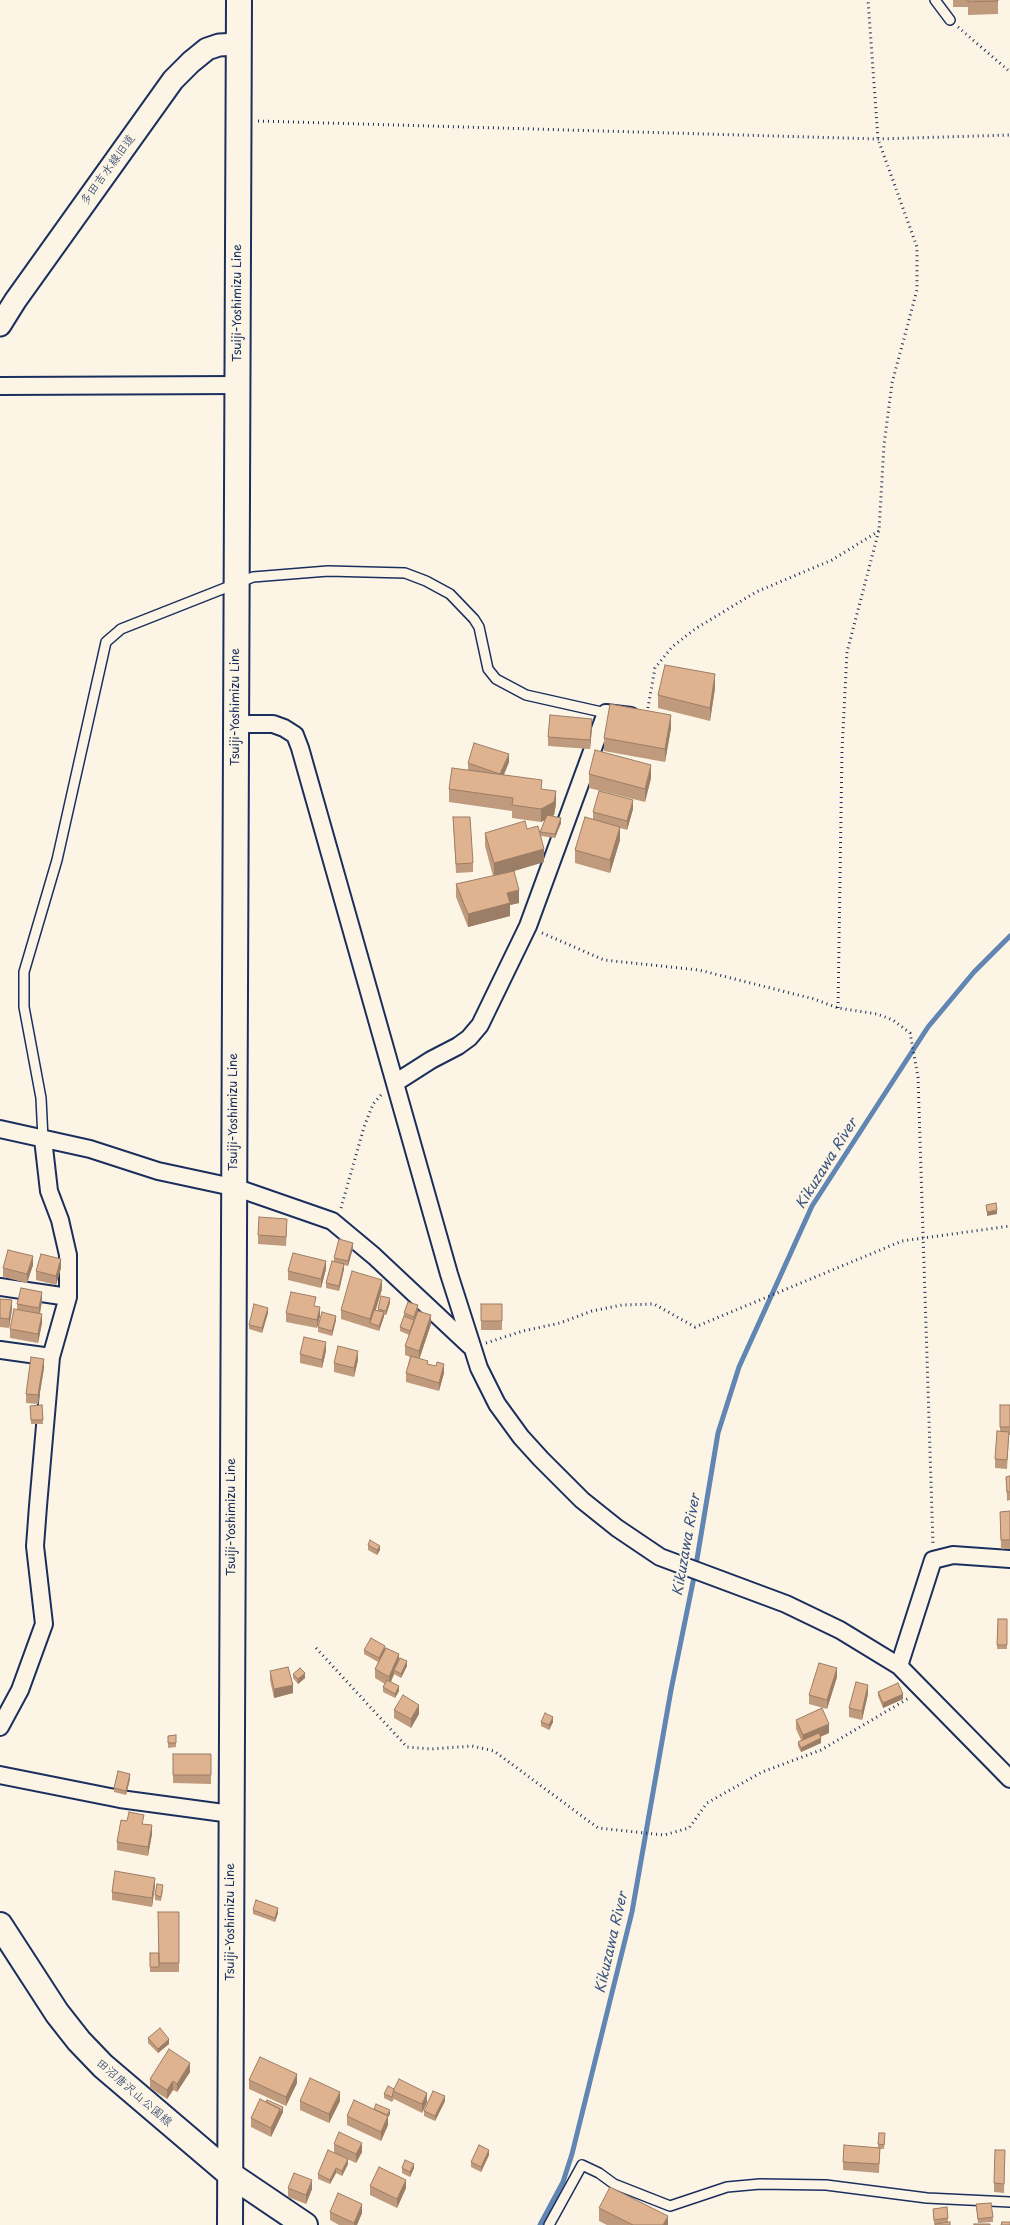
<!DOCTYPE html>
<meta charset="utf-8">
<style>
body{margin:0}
canvas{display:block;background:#fcf5e5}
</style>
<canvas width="1010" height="2225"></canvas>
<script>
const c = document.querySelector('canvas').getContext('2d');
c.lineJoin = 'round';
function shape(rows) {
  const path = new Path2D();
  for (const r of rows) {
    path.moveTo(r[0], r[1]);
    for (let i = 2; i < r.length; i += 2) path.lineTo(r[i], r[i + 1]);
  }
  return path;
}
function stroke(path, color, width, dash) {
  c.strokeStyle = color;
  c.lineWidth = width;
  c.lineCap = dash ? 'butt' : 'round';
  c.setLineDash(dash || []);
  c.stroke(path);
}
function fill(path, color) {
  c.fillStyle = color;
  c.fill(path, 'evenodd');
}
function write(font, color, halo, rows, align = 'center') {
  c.font = font + ' "Playpen Sans","Klee One",sans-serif';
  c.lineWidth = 4;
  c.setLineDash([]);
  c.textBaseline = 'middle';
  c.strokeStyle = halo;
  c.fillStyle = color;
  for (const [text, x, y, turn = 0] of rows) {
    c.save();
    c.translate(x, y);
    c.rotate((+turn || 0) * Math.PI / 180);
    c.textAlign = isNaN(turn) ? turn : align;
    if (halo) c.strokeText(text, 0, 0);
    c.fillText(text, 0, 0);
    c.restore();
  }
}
const stream = shape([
 [540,2225,563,2182,572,2154,632,1912,671,1690,694,1577,718,1433,739,1367,812,1206,928,1027,974,972,1010,936]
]);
const path = shape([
 [958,27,1010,72],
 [258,121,878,139,1010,135],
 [647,713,655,668,672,647,695,629,756,592,832,560,879,531],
 [542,933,604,960,699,970,814,999,838,1008,877,1014,893,1020,910,1033,918,1077,933,1545],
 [838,1008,842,750,847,652,879,530,884,445,892,383,917,290,917,247,878,139,868,0],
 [341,1208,364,1127,373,1104,381,1095],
 [486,1343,523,1331,560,1323,592,1311,622,1305,654,1304,695,1327,902,1241,1010,1226],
 [316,1648,407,1747,431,1749,472,1746,494,1751,598,1828,664,1835,689,1828,707,1803,762,1772,821,1750,909,1698]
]);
const service = shape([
 [935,0,950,20],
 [43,1139,41,1098,24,1007,24,972,57,860,106,642,121,629,253,577,328,571,405,573,426,581,450,594,474,619,479,627,488,669,496,679,526,695,606,713],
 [549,2225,582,2165,599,2173,614,2184,670,2206,727,2187,760,2184,826,2185,927,2198,1010,2202]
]);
const minor = shape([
 [0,386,238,385],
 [236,724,273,724,284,728,295,735,300,748,449,1274,479,1368,497,1404,521,1437,541,1459,582,1500,617,1528,660,1557,786,1604,840,1630,899,1666,1010,1779],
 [395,1083,431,1060,458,1046,469,1038,480,1025,528,926,606,713,631,716],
 [0,1129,90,1149,158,1171,237,1188,332,1221,374,1256,470,1346],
 [0,1287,68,1297],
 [0,1350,51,1357],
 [899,1666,933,1560,953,1555,1010,1559],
 [0,1727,20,1690,44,1624,35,1546,38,1506,51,1357,68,1297,68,1255,60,1220,49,1191,43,1139],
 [0,1775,120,1799,231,1814]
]);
const tertiary = shape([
 [0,325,15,301,173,80,191,62,207,49,219,45,239,44]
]);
const secondary = shape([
 [0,1925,57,2013,79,2041,103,2066,231,2175,305,2225],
 [230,2225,239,0]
]);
const wall = shape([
 [953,0,998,0,998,14,968,15,968,7,953,7],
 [715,688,710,721,658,708,658,695],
 [592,728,590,749,548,746,548,737],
 [671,728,665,762,604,751,604,738],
 [509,762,504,775,542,789,556,804,554,815,553,816,561,823,555,838,541,836,544,862,514,871,519,903,510,905,510,916,468,927,456,897,456,884,493,876,485,846,485,833,527,829,540,834,540,832,545,820,541,822,512,818,512,811,449,802,449,789,468,770,468,763],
 [589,774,651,778,645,802,589,788],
 [633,809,627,830,620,828,620,840,610,873,575,863,575,850,593,819,593,812],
 [453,817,473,863,473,872,456,873],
 [287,1228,286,1246,258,1244,258,1235],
 [353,1248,348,1266,344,1265,344,1269,339,1291,326,1288,326,1283,334,1262,334,1258],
 [33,1265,27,1283,3,1277,3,1268],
 [61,1268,56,1285,36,1280,36,1271],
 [326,1269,321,1288,288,1280,288,1271],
 [382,1289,376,1310,378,1311,378,1309,390,1303,386,1315,384,1315,379,1331,341,1319,341,1310],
 [0,1299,12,1309,9,1328,0,1327],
 [42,1301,40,1314,42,1323,38,1343,10,1338,10,1329,17,1309,17,1304],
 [481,1304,502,1304,502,1330,481,1330],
 [316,1307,320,1316,317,1328,286,1322,286,1313],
 [418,1310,414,1320,431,1324,419,1359,444,1373,439,1391,406,1382,406,1373,410,1357,405,1355,405,1346,409,1335,400,1331,400,1327,404,1317,404,1313],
 [268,1313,262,1333,249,1329,249,1325],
 [336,1320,332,1336,318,1332,318,1327],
 [326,1351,322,1368,300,1363,300,1354],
 [358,1360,354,1377,334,1372,334,1363],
 [44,1368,38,1404,26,1403,26,1394],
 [42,1405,43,1424,31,1424,30,1406],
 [1000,1405,1010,1405,1010,1435,1009,1435,1007,1469,995,1468,995,1459,1000,1431],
 [1010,1476,1010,1500,1007,1501,1006,1477],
 [1010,1511,1010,1549,1001,1549,1000,1512],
 [368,1545,380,1550,377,1555,368,1550],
 [998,1619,1007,1619,1007,1649,997,1649],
 [364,1650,385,1650,399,1661,407,1666,401,1678,394,1674,391,1682,399,1691,395,1698,383,1692,383,1687,385,1684,375,1678,375,1669,378,1662,364,1654],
 [270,1671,293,1693,274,1698,270,1680],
 [293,1674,305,1678,298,1684,293,1678],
 [837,1677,827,1709,809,1704,809,1695],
 [878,1692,903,1699,883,1708,878,1696],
 [868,1694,862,1720,849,1717,849,1708],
 [394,1710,419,1714,411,1728,394,1718],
 [796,1720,829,1733,820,1737,821,1743,801,1752,798,1746,798,1742,801,1740,796,1729],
 [541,1722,553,1722,549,1730,541,1726],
 [176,1735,176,1747,168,1748,168,1736],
 [173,1754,211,1754,211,1784,173,1783],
 [130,1779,126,1795,114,1792,114,1788],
 [144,1824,152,1834,148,1856,117,1850,117,1842],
 [155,1886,152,1907,112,1900,112,1892],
 [163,1890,161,1901,155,1900,155,1895],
 [253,1910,278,1913,275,1922,253,1914],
 [179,1912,179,1972,150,1972,150,1953,159,1953],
 [148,2038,169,2044,158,2053,148,2043],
 [190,2072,177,2092,173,2090,167,2099,150,2088,150,2079],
 [249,2080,297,2083,286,2106,249,2089],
 [394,2089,427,2102,422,2113,394,2099,392,2102,384,2098,384,2094],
 [300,2101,340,2101,329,2123,300,2110],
 [445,2101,435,2121,424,2116,424,2111],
 [374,2109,390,2114,388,2117,388,2125,381,2141,347,2125,347,2116],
 [283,2112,271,2137,251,2127,251,2118],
 [885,2138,884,2149,880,2149,879,2173,843,2170,843,2162,878,2148,878,2144],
 [334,2144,362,2152,356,2163,334,2153],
 [1005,2150,1004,2193,994,2192,994,2183],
 [489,2155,481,2172,471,2167,471,2162],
 [348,2164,342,2176,336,2173,330,2184,318,2179,318,2174],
 [402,2168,414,2168,410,2177,402,2173],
 [370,2186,406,2188,397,2208,370,2195],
 [288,2188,312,2189,306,2204,288,2197],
 [976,2204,993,2217,993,2222,978,2223],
 [599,2208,668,2225,607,2225,599,2221],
 [933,2209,948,2218,948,2222,934,2224],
 [330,2212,362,2213,357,2225,339,2225,330,2220]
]);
const shadedWall = shape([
 [715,674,715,688,710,721,710,708],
 [671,715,671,728,665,762,665,749],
 [592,719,592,728,590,749,590,740],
 [509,754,509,762,500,783,500,774],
 [651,765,651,778,645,802,645,789],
 [556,791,556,804,554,815,541,822,541,809],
 [633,800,633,809,627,830,627,821],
 [561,818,561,823,555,838,555,834],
 [620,827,620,840,610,873,610,860],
 [544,849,544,862,494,877,494,863],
 [519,890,519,903,510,905,510,916,468,927,468,914,507,893],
 [997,1210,997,1214,987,1216,987,1212],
 [353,1243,353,1248,348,1266,348,1261],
 [33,1256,33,1265,27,1283,27,1274],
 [61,1259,61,1268,56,1285,56,1276],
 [326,1261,326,1269,321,1288,321,1279],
 [344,1264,344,1269,339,1291,339,1286],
 [382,1280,382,1289,371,1324,370,1323,370,1319],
 [42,1292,42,1301,39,1317,39,1308],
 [390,1298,390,1303,386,1315,386,1311],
 [12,1300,12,1309,9,1328,9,1319],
 [418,1305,418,1310,414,1321,414,1317],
 [320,1307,320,1316,317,1328,317,1320],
 [268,1308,268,1313,262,1333,262,1328],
 [384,1312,384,1317,379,1331,379,1326],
 [42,1314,42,1323,38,1343,38,1334],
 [431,1315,431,1324,419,1360,419,1351],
 [336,1316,336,1320,332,1336,332,1331],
 [326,1342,326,1351,322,1368,322,1360],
 [358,1351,358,1360,354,1377,354,1368],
 [44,1359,44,1368,38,1404,38,1395],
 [444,1364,444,1373,439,1391,439,1383],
 [380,1546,380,1550,377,1555,377,1550],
 [385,1646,385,1651,379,1662,379,1658],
 [399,1654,399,1663,394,1670,394,1674,389,1686,389,1677],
 [407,1661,407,1666,401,1678,401,1674],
 [837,1668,837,1677,827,1709,827,1700],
 [305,1673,305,1678,298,1684,298,1679],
 [293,1685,293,1693,274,1698,274,1689],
 [868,1685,868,1694,862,1720,862,1711],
 [399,1686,399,1691,395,1698,395,1694],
 [903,1694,903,1699,883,1708,883,1703],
 [419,1705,419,1714,411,1728,411,1719],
 [553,1717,553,1722,549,1730,549,1725],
 [829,1724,829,1733,803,1744,803,1735],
 [821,1738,821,1743,801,1752,801,1748],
 [130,1774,130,1779,126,1795,126,1791],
 [152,1825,152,1834,148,1856,148,1847],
 [155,1878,155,1886,152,1907,152,1898],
 [278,1908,278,1913,275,1922,275,1918],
 [169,2039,169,2044,158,2053,158,2049],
 [190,2063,190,2072,177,2092,177,2084],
 [297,2074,297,2083,286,2106,286,2097],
 [173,2081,173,2090,167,2099,167,2090],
 [340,2092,340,2101,329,2123,329,2114],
 [427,2093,427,2102,422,2113,422,2104],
 [445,2096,445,2101,435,2121,435,2116],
 [283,2107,283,2112,271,2137,271,2128,280,2109],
 [390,2110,390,2114,388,2117,388,2125,381,2141,381,2132],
 [362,2143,362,2152,356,2163,356,2154],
 [489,2150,489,2155,481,2172,481,2167],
 [348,2159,348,2164,342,2176,342,2171],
 [414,2164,414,2168,410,2177,410,2172],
 [336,2168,336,2173,330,2184,330,2180],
 [312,2180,312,2189,306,2204,306,2195],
 [406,2180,406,2188,397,2208,397,2199],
 [362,2204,362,2213,357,2225,354,2225,354,2223],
 [668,2216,668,2225,663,2225]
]);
const building = shape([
 [968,0,998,0,998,1,968,2,968,0],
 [665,665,715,674,710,708,658,695,665,665],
 [610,704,671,715,665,749,604,738,610,704],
 [550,715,592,719,590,740,548,737,550,715],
 [474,743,509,754,500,774,468,763,474,743],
 [595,750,651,765,645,789,589,774,595,750],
 [452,768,542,780,541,789,556,791,554,802,541,809,512,805,513,798,449,789,452,768],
 [599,791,633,800,627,821,593,812,599,791],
 [547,815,561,818,555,834,540,832,547,815],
 [453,817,470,817,473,863,456,864,453,817],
 [585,817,620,827,610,860,575,850,585,817],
 [525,821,527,829,538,826,544,849,494,863,485,833,525,821],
 [514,871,519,890,507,893,510,903,468,914,456,884,514,871],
 [996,1203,997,1210,987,1212,986,1205,996,1203],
 [259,1217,287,1219,286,1237,258,1235,259,1217],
 [339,1239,353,1243,348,1261,334,1258,339,1239],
 [8,1250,33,1256,27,1274,3,1268,8,1250],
 [293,1253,326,1261,321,1279,288,1271,293,1253],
 [41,1254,61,1259,56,1276,36,1271,41,1254],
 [332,1261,344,1264,339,1286,326,1283,332,1261],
 [352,1271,382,1280,370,1319,341,1310,352,1271],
 [21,1288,42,1292,39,1308,17,1304,21,1288],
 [291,1292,316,1297,314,1306,320,1307,317,1320,286,1313,291,1292],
 [381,1296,390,1298,386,1311,378,1309,381,1296],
 [0,1299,12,1300,9,1319,0,1318,0,1299],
 [408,1302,418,1305,414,1317,404,1313,408,1302],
 [254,1304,268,1308,262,1328,249,1325,254,1304],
 [481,1304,502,1304,502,1321,481,1321,481,1304],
 [14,1309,42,1314,38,1334,10,1329,14,1309],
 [374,1310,384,1312,379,1326,370,1323,374,1310],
 [418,1311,431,1315,419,1351,405,1346,418,1311],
 [322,1312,336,1316,332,1331,318,1327,322,1312],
 [404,1316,414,1320,410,1331,400,1327,404,1316],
 [304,1337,326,1342,322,1360,300,1354,304,1337],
 [338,1346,358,1351,354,1368,334,1363,338,1346],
 [411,1356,428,1361,427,1364,436,1366,437,1362,444,1364,439,1383,406,1373,411,1356],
 [31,1357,44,1359,38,1395,26,1394,31,1357],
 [42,1405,43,1420,31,1420,30,1406,42,1405],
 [1000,1405,1010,1405,1010,1427,1000,1427,1000,1405],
 [997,1431,1009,1432,1007,1460,995,1459,997,1431],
 [1010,1476,1010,1492,1007,1492,1006,1477,1010,1476],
 [1010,1511,1010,1540,1001,1540,1000,1512,1010,1511],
 [370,1540,380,1546,377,1550,368,1545,370,1540],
 [998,1619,1007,1619,1007,1645,997,1645,998,1619],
 [371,1638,385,1646,379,1658,364,1650,371,1638],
 [386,1648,399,1654,389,1677,375,1669,386,1648],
 [400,1658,407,1661,401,1674,394,1670,400,1658],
 [819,1663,837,1668,827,1700,809,1695,819,1663],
 [288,1667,293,1685,274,1689,270,1671,288,1667],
 [300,1668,305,1673,298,1679,293,1674,300,1668],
 [387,1680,399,1686,395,1694,383,1687,387,1680],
 [856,1682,868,1685,862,1711,849,1708,856,1682],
 [898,1683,903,1694,883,1703,878,1692,898,1683],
 [403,1695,419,1705,411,1719,394,1710,403,1695],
 [822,1708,829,1724,803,1735,796,1720,822,1708],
 [545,1713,553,1717,549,1725,541,1722,545,1713],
 [819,1733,821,1738,801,1748,798,1742,819,1733],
 [176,1735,176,1743,168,1743,168,1736,176,1735],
 [173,1754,211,1754,211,1775,173,1775,173,1754],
 [118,1771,130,1774,126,1791,114,1788,118,1771],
 [129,1812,144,1815,142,1824,152,1825,148,1847,117,1842,121,1820,127,1821,129,1812],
 [115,1871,155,1878,152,1898,112,1892,115,1871],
 [157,1884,163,1885,161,1897,155,1895,157,1884],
 [256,1900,278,1908,275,1918,253,1910,256,1900],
 [158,1912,179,1912,179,1963,159,1963,158,1912],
 [150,1953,159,1953,159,1967,150,1967,150,1953],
 [160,2028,169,2039,158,2049,148,2038,160,2028],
 [169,2049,190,2063,177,2084,173,2081,167,2090,150,2079,169,2049],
 [260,2057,297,2074,286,2097,249,2080,260,2057],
 [310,2078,340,2092,329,2114,300,2101,310,2078],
 [399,2079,427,2093,422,2104,393,2091,399,2079],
 [388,2086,394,2089,392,2097,384,2094,388,2086],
 [433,2091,445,2096,435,2116,424,2111,433,2091],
 [260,2099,280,2109,271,2128,251,2118,260,2099],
 [267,2100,283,2107,280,2113,280,2109,266,2102,267,2100],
 [354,2100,388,2116,381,2132,347,2116,354,2100],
 [376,2104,390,2110,387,2115,374,2109,376,2104],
 [339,2132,362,2143,356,2154,334,2144,339,2132],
 [879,2133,885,2133,884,2145,878,2144,879,2133],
 [479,2145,489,2150,481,2167,471,2162,479,2145],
 [844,2145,880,2148,879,2164,843,2162,844,2145],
 [328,2150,348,2159,342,2171,336,2168,330,2180,318,2174,328,2150],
 [995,2150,1005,2150,1004,2184,994,2183,995,2150],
 [405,2160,414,2164,410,2172,402,2168,405,2160],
 [379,2167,406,2180,397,2199,370,2186,379,2167],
 [294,2173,312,2180,306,2195,288,2188,294,2173],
 [610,2187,668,2216,663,2225,633,2225,599,2208,610,2187],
 [338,2193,362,2204,354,2223,330,2212,338,2193],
 [991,2203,993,2217,978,2219,976,2204,991,2203],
 [947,2207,948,2218,934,2220,933,2209,947,2207],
 [950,2222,950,2225,935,2225,935,2224,950,2222],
 [1002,2222,1010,2222,1010,2225,1001,2225,1002,2222],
 [974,2224,990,2224,990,2225,974,2225,974,2224]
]);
const streetNames = [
 ["多田吉水線旧道",108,170,-54],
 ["Tsuiji-Yoshimizu Line",238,303,-90],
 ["Tsuiji-Yoshimizu Line",236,707,-90],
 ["Tsuiji-Yoshimizu Line",234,1112,-90],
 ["Tsuiji-Yoshimizu Line",232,1517,-90],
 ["Tsuiji-Yoshimizu Line",231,1922,-90],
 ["田沼唐沢山公園線",134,2093,41]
];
const waterNames = [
 ["Kikuzawa River",827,1164,-58],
 ["Kikuzawa River",687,1545,-80],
 ["Kikuzawa River",612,1943,-77]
];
stroke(stream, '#6286b3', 5);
stroke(service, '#1b2f5e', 12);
stroke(minor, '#1b2f5e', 20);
stroke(tertiary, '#1b2f5e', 25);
stroke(secondary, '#1b2f5e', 28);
stroke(path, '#1b2f5e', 3, [1, 4]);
stroke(service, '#fcf5e5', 9);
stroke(minor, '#fcf5e5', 16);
stroke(tertiary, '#fcf5e5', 21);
stroke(secondary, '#fcf5e5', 24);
fill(wall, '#c09a7c');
fill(shadedWall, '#9c7d65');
fill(building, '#dfb390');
stroke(building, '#9c7d65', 1);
write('12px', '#1b2f5e', '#fcf5e5', streetNames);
write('italic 14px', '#385382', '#fcf5e5', waterNames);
</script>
